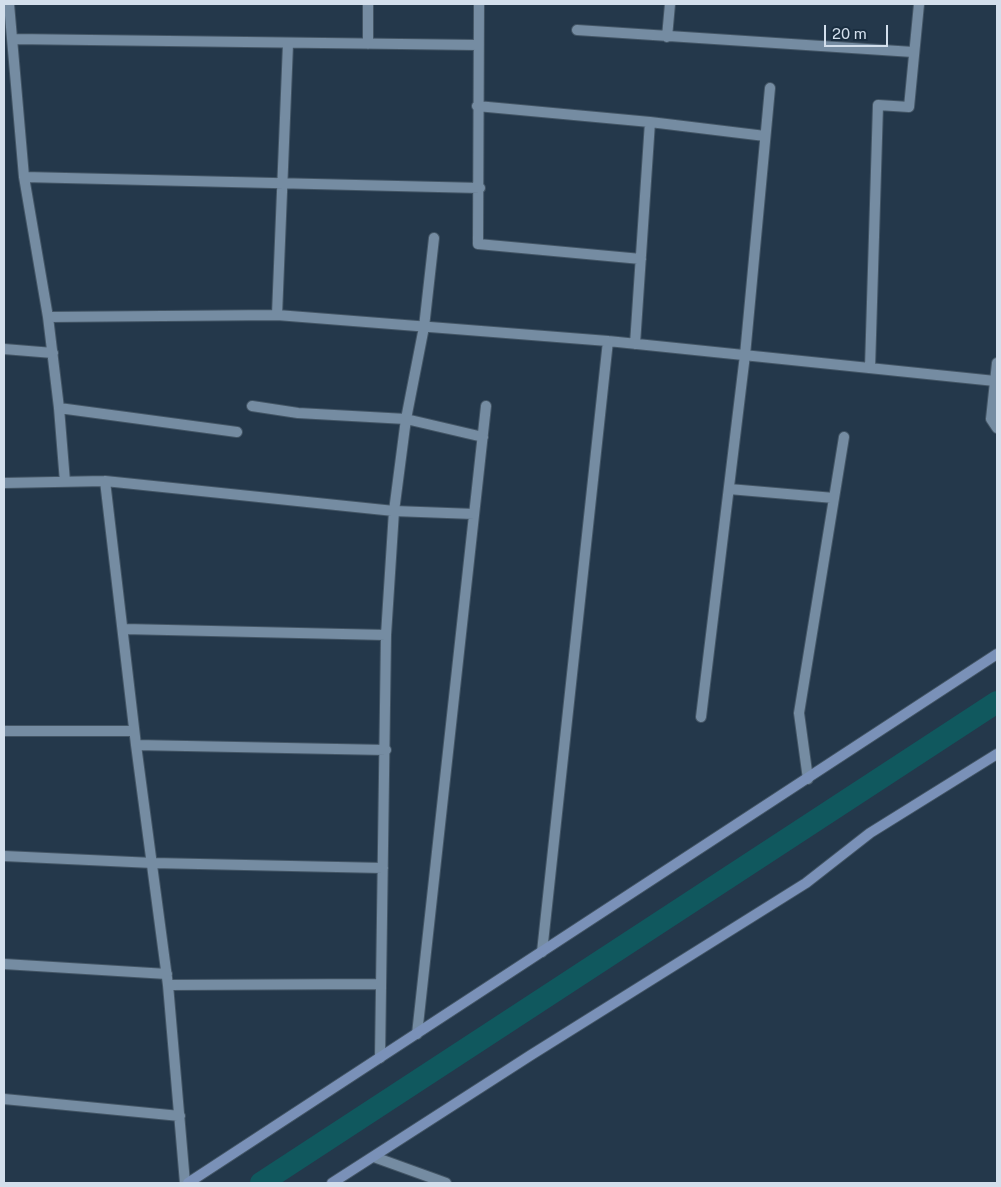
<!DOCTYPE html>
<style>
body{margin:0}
#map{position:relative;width:1001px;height:1187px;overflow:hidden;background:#24384b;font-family:"Public Sans",sans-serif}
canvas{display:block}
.frame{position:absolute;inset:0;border:5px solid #d3dfec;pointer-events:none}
.scale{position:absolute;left:824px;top:25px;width:64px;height:22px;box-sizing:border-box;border:2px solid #d3dfec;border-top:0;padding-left:6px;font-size:15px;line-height:18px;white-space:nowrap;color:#d3dfec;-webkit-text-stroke:4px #1a2e40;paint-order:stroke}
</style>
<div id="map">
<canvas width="1001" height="1187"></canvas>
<div class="frame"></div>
<div class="scale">20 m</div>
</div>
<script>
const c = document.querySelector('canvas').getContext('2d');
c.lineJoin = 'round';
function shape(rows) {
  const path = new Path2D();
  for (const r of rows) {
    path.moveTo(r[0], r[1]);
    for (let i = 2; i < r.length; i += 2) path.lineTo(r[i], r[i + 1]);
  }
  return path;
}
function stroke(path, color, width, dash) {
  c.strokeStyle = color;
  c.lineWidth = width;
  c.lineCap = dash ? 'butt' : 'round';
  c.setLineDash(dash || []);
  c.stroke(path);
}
const canal = shape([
 [261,1183,997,702]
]);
const street = shape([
 [9,4,24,177,48,317,59,408,65,482],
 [479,4,478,244,641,259],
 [577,30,913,52],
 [667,37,670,4],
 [13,39,478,45],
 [368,44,368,4],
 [477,106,650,122,635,344],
 [650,122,765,136],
 [24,177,480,188],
 [277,315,288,44],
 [48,317,277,315,608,341,995,381],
 [4,349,53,353],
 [997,363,991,419,997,428],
 [870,368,878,105,909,107,919,4],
 [252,406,298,413,406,419,483,437],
 [59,408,237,432],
 [105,481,136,745,168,985,185,1183],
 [4,483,105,481,394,511,474,514],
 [729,489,834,498],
 [124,629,386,635],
 [701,717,745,355,770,88],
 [4,731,134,731],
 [136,745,386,750],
 [808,779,799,713,844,437],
 [4,856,153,863,383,868],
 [542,952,608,341],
 [4,964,167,974],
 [168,985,381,984],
 [417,1034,486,406],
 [380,1058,386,635,394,511,406,419,424,327,434,238],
 [4,1099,180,1116],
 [374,1157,446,1183]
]);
const secondary = shape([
 [188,1183,997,654],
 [332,1183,531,1055,806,883,870,833,997,754]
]);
stroke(canal, '#10585e', 22);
stroke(street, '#435565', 12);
stroke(secondary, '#435565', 12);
stroke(street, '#758ca2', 10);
stroke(secondary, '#7a91b8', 10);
</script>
